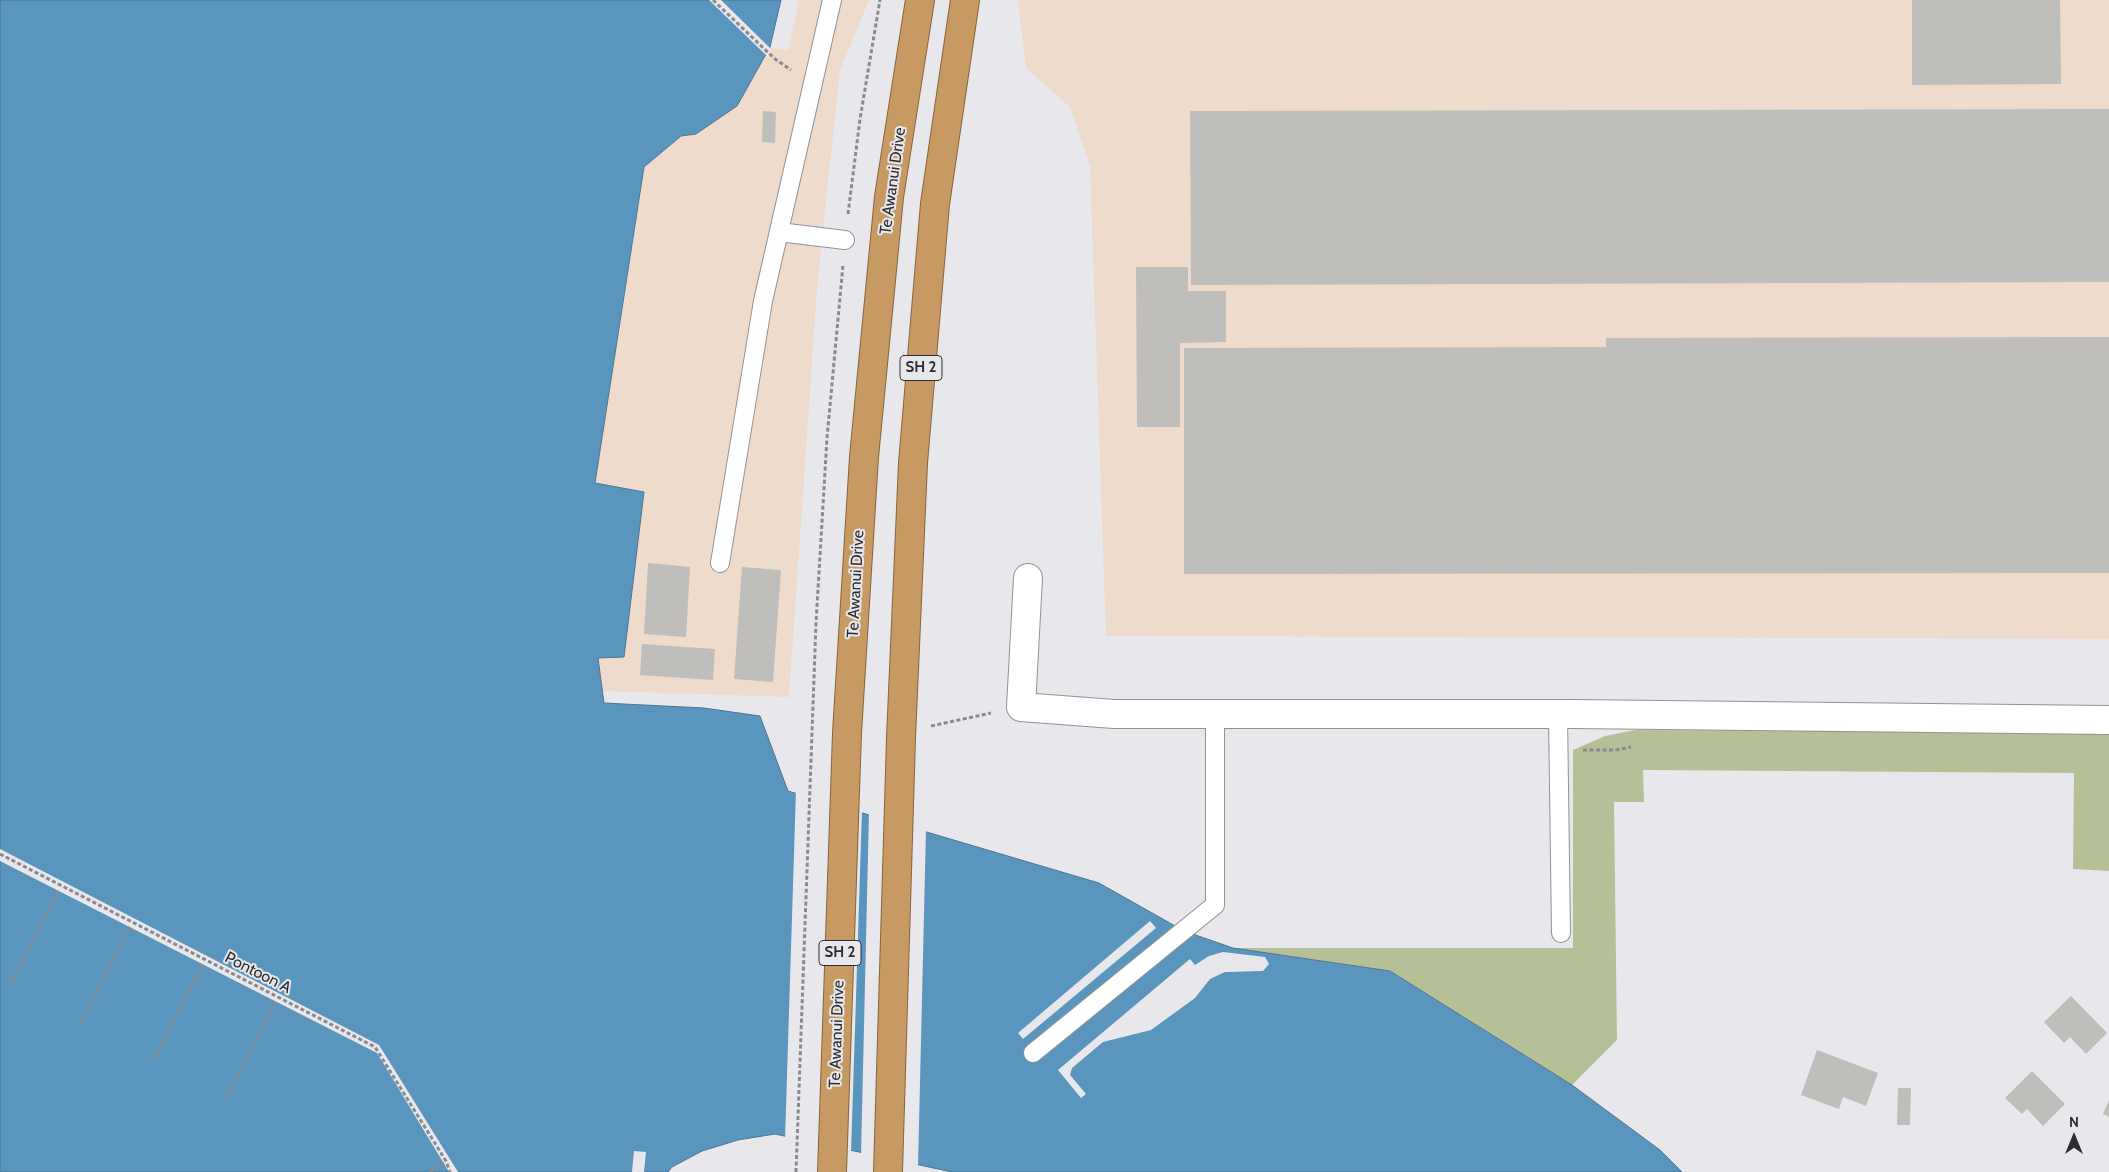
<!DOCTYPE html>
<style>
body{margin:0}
#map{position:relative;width:2109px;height:1172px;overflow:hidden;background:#e8e8ec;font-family:Cabin,sans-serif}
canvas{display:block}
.north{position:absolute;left:2049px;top:1112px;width:50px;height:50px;-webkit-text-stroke:4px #e8e8ec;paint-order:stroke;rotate:0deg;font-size:14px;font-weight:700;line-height:20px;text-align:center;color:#2e2e30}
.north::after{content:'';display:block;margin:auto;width:18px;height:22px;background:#2e2e30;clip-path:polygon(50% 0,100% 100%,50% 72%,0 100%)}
</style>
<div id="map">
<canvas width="2109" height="1172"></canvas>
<div class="north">N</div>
</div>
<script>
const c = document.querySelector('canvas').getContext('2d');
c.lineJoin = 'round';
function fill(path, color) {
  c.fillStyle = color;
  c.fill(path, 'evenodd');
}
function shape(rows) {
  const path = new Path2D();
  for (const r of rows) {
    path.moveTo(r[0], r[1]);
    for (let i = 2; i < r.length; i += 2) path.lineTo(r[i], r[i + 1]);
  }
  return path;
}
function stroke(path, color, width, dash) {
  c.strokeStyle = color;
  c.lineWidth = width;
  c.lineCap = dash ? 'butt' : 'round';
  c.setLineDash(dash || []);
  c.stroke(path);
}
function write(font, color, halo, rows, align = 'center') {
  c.font = font + ' Cabin,sans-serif';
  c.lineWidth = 4;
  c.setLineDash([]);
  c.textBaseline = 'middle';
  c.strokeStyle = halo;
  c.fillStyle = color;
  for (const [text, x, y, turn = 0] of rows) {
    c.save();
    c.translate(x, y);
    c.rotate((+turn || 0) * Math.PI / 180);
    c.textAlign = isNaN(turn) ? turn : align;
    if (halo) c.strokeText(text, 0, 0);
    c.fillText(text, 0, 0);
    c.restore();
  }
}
const industrial = shape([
 [799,0,869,0,840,71,818,275,789,697,602,691,598,657,623,657,643,493,595,483,644,167,681,136,696,134,737,106,770,47,788,51],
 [1018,0,2109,0,2109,639,1106,636,1090,166,1070,107,1026,68]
]);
const green = shape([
 [1635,730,2109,731,2109,871,2073,869,2074,773,1643,770,1644,802,1614,802,1617,1040,1572,1085,1390,971,1233,948,1573,948,1573,750,1605,736]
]);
const water = shape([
 [0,0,781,0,770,47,737,106,696,134,681,136,644,167,595,483,644,492,624,657,598,658,604,703,704,708,760,716,788,791,1099,883,1184,931,1233,948,1390,971,1572,1085,1660,1150,1682,1172,952,1172,775,1134,738,1140,702,1151,672,1167,668,1172,0,1172,0,0]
]);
const pier = shape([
 [709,0,721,0,772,50,768,57],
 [796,790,862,810,851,1153,785,1139],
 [869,812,926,829,918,1167,861,1155],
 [0,849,379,1045,458,1172,449,1172,377,1053,0,861],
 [1150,921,1156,928,1023,1039,1018,1033],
 [1223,952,1265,957,1269,964,1263,971,1225,972,1210,979,1195,998,1151,1030,1103,1042,1072,1068,1070,1075,1086,1094,1081,1098,1058,1070,1190,959,1195,965,1209,956],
 [634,1151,646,1152,644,1172,632,1172]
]);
const building = shape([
 [1912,0,2060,0,2061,84,1912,85],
 [2109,109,2109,282,1191,285,1190,111],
 [763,111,776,112,775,143,762,142],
 [1136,267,1188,267,1188,291,1226,291,1226,342,1180,343,1180,427,1137,427],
 [2109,337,2109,573,1184,574,1184,348,1606,347,1606,338],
 [648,563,690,567,686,637,644,634],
 [742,567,781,570,773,682,734,679],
 [642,644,715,649,713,680,640,675],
 [2071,996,2107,1033,2086,1054,2070,1037,2064,1043,2044,1022],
 [1817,1050,1878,1073,1866,1106,1843,1097,1839,1109,1801,1095],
 [2032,1071,2065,1104,2043,1126,2027,1109,2022,1114,2005,1098],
 [1898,1088,1911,1088,1910,1125,1897,1125],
 [2109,1100,2109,1117,2103,1114]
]);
const path = shape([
 [713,0,775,59,791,70],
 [848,214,860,119,880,0],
 [931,726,991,713],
 [1583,750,1615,750,1631,747],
 [0,854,375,1047,446,1161,450,1172],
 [9,986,58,891],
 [81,1023,130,927],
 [153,1061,203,965],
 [226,1098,276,1001],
 [430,1172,444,1163],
 [796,1172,816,623,827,438,843,265]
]);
const service = shape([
 [779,232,845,240],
 [720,563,763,301,832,0],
 [1558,714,1561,933],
 [1033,1053,1215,905,1215,714]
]);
const minor = shape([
 [1028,578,1021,707,1114,714,1573,714,2109,720]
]);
const trunk = shape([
 [832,1172,847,733,864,457,889,197,920,0],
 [888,1172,901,738,913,463,935,204,965,0]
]);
const shields = [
 [921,368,42],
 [840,953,42]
];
const shieldNames = [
 ["SH 2",921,368],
 ["SH 2",840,953]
];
const streetNames = [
 ["Te Awanui Drive",893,181,-82],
 ["Te Awanui Drive",856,584,-87],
 ["Pontoon A",258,973,27],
 ["Te Awanui Drive",837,1034,-88]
];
fill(industrial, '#eedbcb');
fill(green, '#b5c096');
fill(water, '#5a95be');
stroke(water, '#4d7693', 1);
fill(pier, '#e8e8ec');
fill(building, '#c0beba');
stroke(service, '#919296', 20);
stroke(minor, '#919296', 30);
stroke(trunk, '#896438', 30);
stroke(path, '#8a8a8d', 3, [4, 2.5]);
stroke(service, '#fff', 18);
stroke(minor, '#fff', 28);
stroke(trunk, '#c89a63', 28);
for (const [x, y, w] of shields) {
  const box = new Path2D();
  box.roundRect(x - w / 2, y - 12.5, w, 25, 4);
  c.fillStyle = '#e8e8ec';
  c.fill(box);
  stroke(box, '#2e2e30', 1);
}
write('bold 15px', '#2e2e30', null, shieldNames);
write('16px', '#2e2e30', '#e8e8ec', streetNames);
</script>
